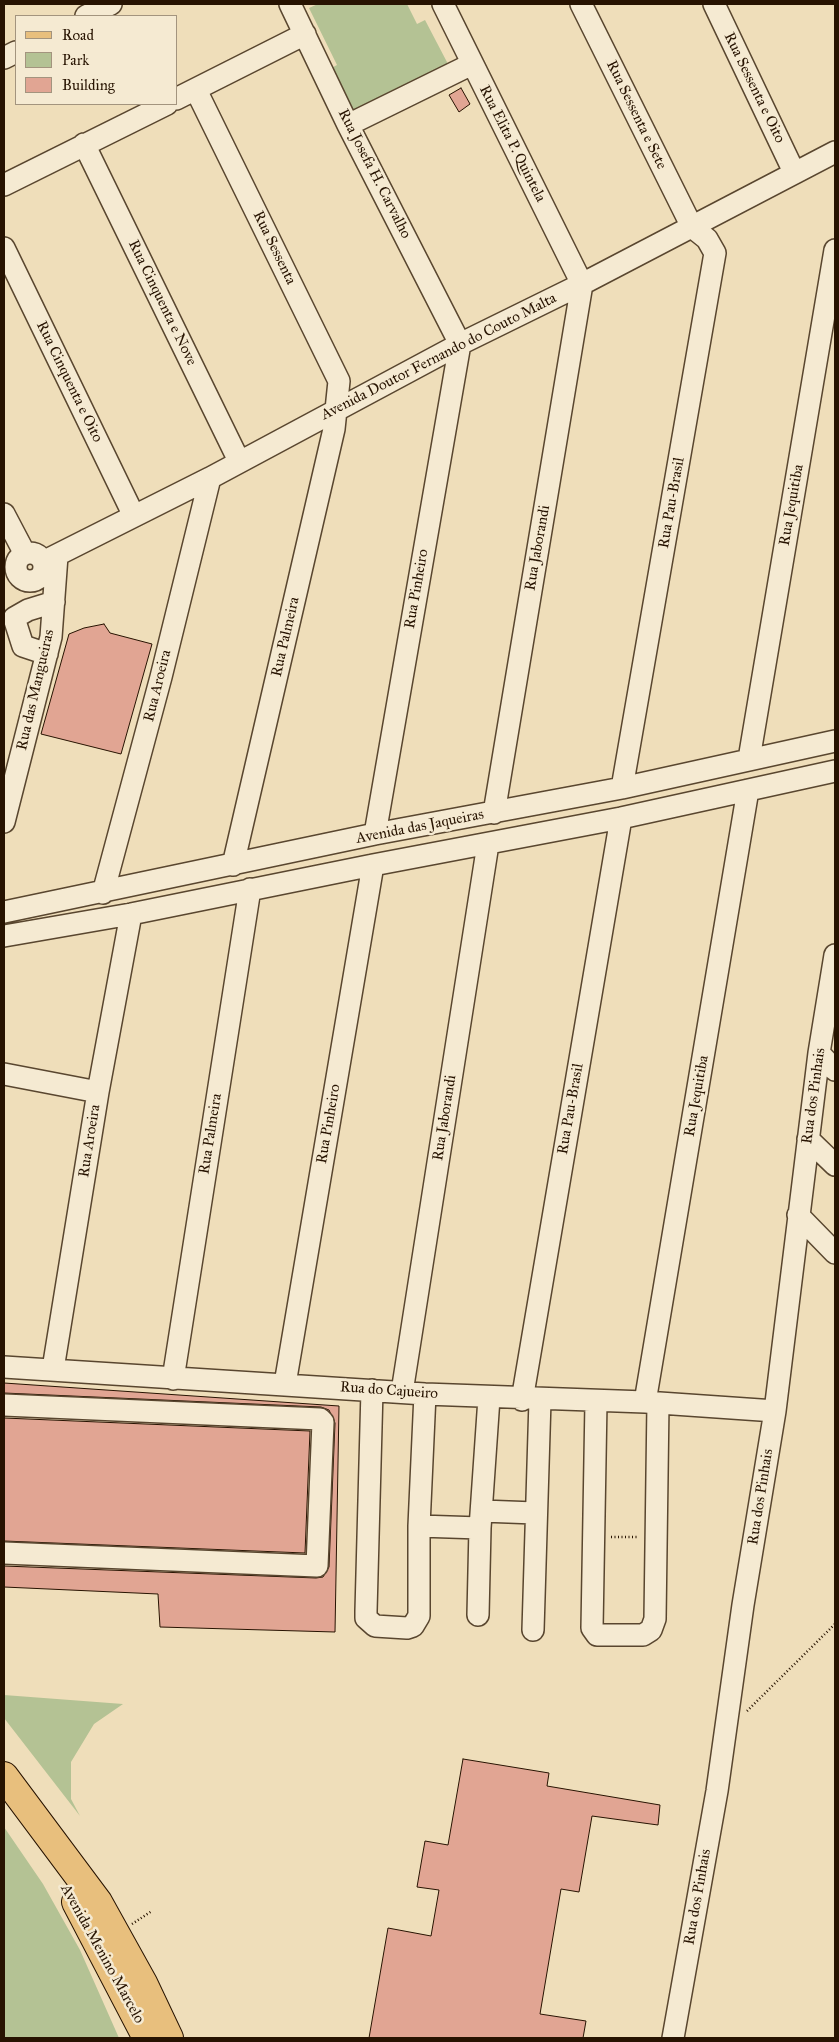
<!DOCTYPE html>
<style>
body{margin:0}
#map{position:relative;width:839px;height:2042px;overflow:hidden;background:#efdeba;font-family:"IM FELL Great Primer",serif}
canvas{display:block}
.frame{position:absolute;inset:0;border:5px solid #271301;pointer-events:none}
.legend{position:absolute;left:15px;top:15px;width:162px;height:90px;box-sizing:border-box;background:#f5ead2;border:1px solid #a3947e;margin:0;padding:6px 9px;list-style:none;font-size:15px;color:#271301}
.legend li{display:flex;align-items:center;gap:10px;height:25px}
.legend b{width:25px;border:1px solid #a3947e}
</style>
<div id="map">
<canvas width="839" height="2042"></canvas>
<div class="frame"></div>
<ul class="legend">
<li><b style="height:6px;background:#e8bf7d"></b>Road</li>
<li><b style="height:14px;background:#b4c294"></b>Park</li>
<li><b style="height:14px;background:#e1a593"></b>Building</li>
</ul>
</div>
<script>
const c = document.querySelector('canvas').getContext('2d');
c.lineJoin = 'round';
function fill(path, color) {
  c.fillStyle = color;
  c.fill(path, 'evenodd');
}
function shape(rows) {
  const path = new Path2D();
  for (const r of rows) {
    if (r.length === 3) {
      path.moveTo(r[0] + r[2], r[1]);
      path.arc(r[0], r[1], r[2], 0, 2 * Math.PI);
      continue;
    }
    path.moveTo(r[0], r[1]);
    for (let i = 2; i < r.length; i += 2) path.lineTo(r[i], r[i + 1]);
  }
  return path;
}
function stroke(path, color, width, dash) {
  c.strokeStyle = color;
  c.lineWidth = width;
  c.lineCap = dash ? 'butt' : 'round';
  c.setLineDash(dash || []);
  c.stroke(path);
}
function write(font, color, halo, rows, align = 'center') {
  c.font = font + ' "IM FELL Great Primer",serif';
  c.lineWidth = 5;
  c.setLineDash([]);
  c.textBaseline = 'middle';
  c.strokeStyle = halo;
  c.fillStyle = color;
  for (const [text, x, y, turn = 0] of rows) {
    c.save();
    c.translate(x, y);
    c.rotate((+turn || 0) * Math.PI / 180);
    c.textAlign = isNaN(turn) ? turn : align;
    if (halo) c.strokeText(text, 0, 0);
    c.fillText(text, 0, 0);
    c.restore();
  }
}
const green = shape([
 [318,4,407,4,417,24,425,20,448,64,348,113,326,71,337,65,309,8],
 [4,1695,123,1704,94,1724,71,1762,71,1799,80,1816,4,1718],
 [4,1827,43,1884,80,1950,119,2038,4,2038]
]);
const building = shape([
 [461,88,470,104,459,112,449,95,461,88],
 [104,624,110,633,152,644,121,754,41,734,69,634,84,628,104,624],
 [4,1383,339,1406,335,1632,160,1627,158,1594,4,1587,4,1566,316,1578,323,1577,329,1567,335,1423,329,1410,321,1407,4,1393,4,1383],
 [4,1418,310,1431,305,1553,4,1541,4,1418],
 [463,1759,549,1773,547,1786,660,1805,658,1825,592,1816,579,1892,561,1889,540,2014,586,2021,583,2038,369,2038,388,1928,431,1936,439,1890,417,1887,425,1841,448,1845,463,1759]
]);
const path = shape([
 [611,1537,638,1537],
 [747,1711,835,1624],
 [132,1924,152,1911]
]);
const minor = shape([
 [290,4,348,125,460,344,375,834],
 [443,4,582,284,494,813],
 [581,4,692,227,707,239,715,253,622,788],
 [714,4,794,172],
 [86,16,111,4],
 [4,58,16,52],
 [196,90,339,381,334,429,233,865],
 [176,99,305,34],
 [348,125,472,64],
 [84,144,239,461],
 [4,185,167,104],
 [4,248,134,516],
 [4,514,25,554],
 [30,567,14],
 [43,562,210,478,460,344,582,284,835,152],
 [47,654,23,646,14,618,28,610,54,602],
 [749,759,835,250],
 [4,822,51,637,57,556],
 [103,893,161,677,210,478],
 [4,912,375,834,622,788,835,741],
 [4,936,131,914,373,865,621,818,835,771],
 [819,1053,835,1070],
 [4,1074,98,1092],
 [808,1139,835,1165],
 [798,1215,835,1253],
 [4,1367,425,1394,645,1402,775,1411],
 [53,1369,98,1092,131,914],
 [173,1379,250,889],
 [285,1384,373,865],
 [372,1390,366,1611,366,1618,375,1626,407,1628,413,1626,419,1616,419,1526,425,1394],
 [402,1392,488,844],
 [522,1400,621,818],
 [596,1402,592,1628,597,1635,643,1635,651,1630,655,1619,658,1403],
 [645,1402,748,790],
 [4,1405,320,1419,323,1422,317,1566,4,1553],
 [482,1511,535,1513],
 [419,1526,480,1528],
 [478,1615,480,1528,489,1398],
 [533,1630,540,1400],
 [673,2038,717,1791,743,1605,775,1411,819,1053,835,955]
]);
const major = shape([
 [4,1776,98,1902,143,1983,169,2038],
 [76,1902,147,2038]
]);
const streetNames = [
 ["Rua Sessenta e Oito",754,88,64],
 ["Rua Sessenta e Sete",636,115,64],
 ["Rua Elita P. Quintela",512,144,63],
 ["Rua Josefa H. Carvalho",374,174,63],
 ["Rua Sessenta",274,248,64],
 ["Rua Cinquenta e Nove",162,303,64],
 ["Avenida Doutor Fernando do Couto Malta",439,357,-27],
 ["Rua Cinquenta e Oito",69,382,64],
 ["Rua Pau-Brasil",672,503,-80],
 ["Rua Jequitiba",792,505,-80],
 ["Rua Jaborandi",538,548,-80],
 ["Rua Pinheiro",417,589,-80],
 ["Rua Palmeira",286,637,-77],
 ["Rua Aroeira",158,686,-76],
 ["Rua das Mangueiras",36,690,-77],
 ["Avenida das Jaqueiras",420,827,-11],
 ["Rua Jequitiba",697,1096,-80],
 ["Rua dos Pinhais",814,1096,-82],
 ["Rua Pau-Brasil",571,1109,-80],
 ["Rua Jaborandi",445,1118,-81],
 ["Rua Pinheiro",329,1124,-80],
 ["Rua Palmeira",211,1134,-81],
 ["Rua Aroeira",90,1141,-81],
 ["Rua do Cajueiro",389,1391,4],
 ["Rua dos Pinhais",761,1497,-81],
 ["Rua dos Pinhais",698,1897,-80],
 ["Avenida Menino Marcelo",102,1954,61]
];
fill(green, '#b4c294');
fill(building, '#e1a593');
stroke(building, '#271301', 1);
stroke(minor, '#59462f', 24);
stroke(major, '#271301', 30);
stroke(path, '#271301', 2.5, [1, 2.5]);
stroke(minor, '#f5ead2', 21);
stroke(major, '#e8bf7d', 28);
write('15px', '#271301', '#f5ead2', streetNames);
</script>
